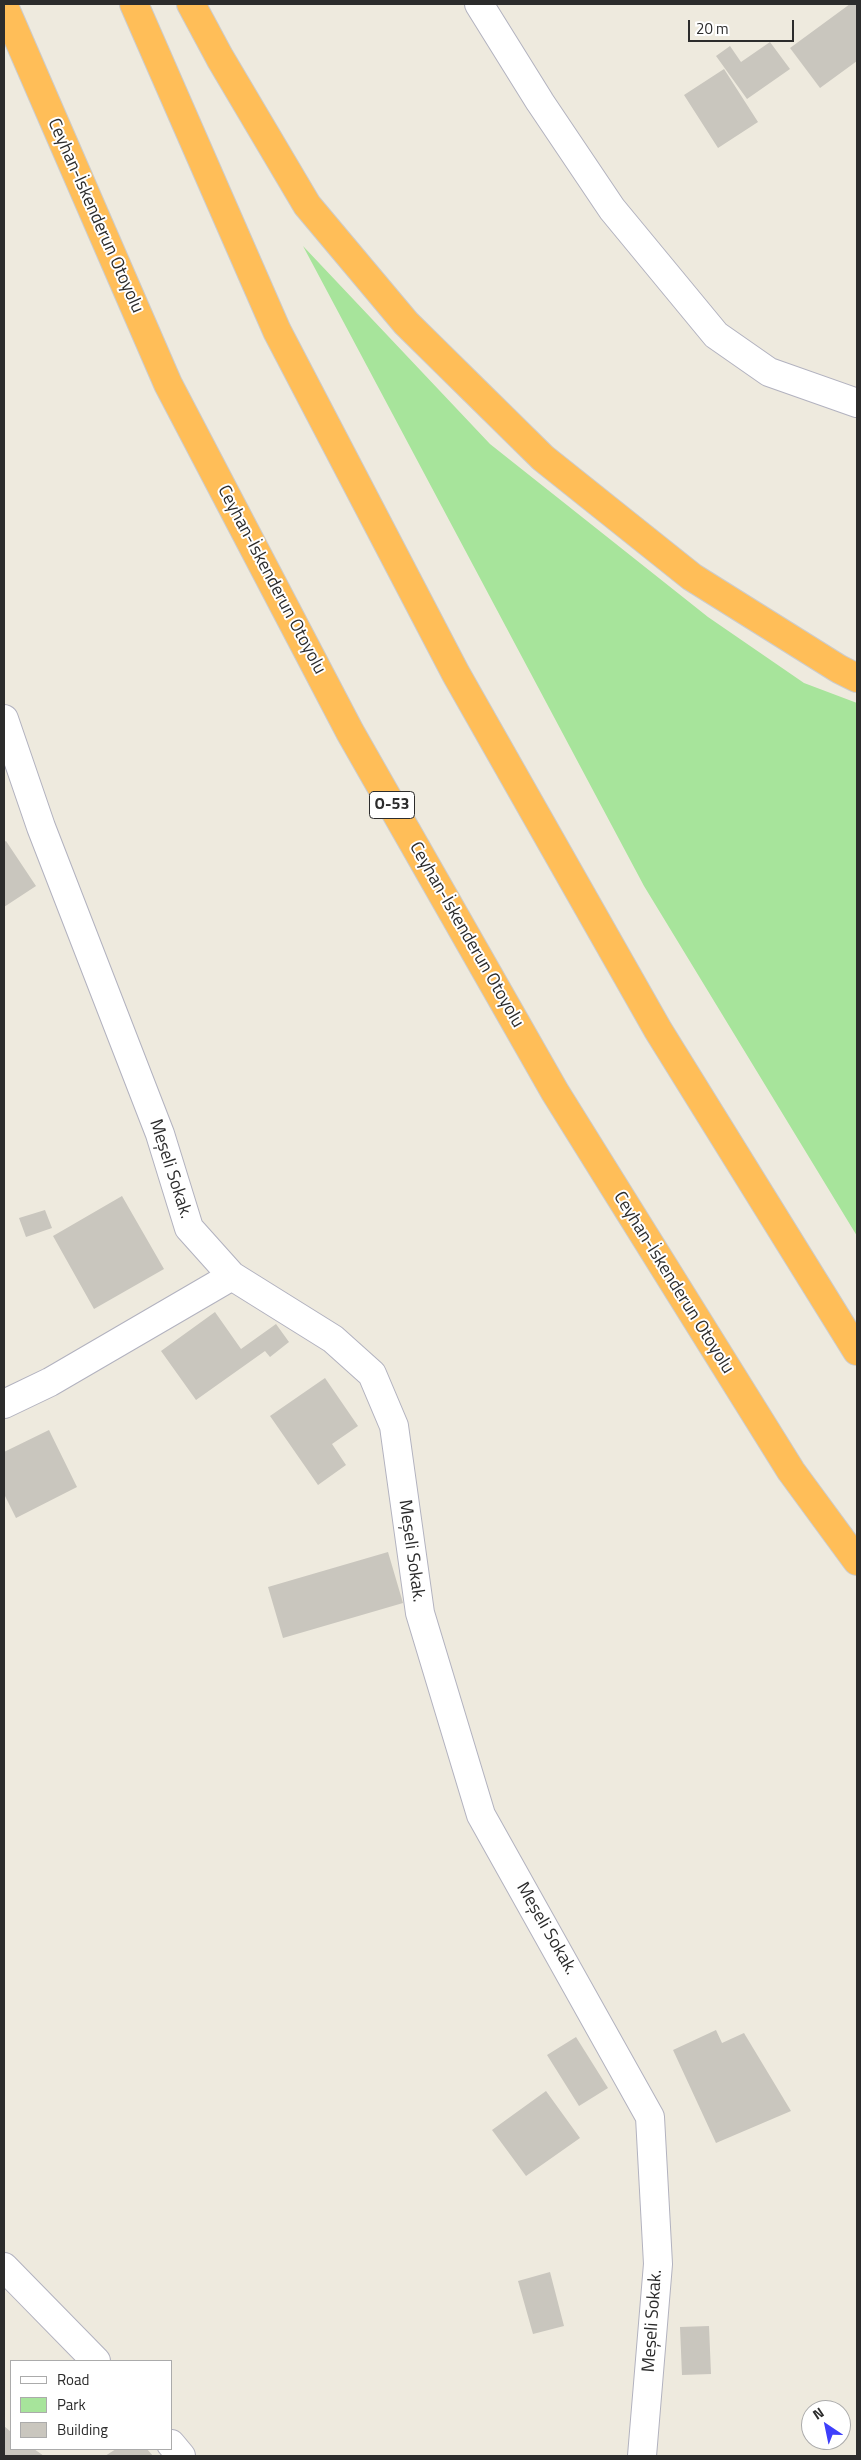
<!DOCTYPE html>
<meta charset="utf-8">
<style>
body{margin:0}
#map{position:relative;width:861px;height:2460px;overflow:hidden;background:#eeeade;font-family:"Titillium Web",sans-serif}
canvas{display:block}
.frame{position:absolute;inset:0;border:5px solid #2c2c2c;pointer-events:none}
.legend{position:absolute;left:10px;top:2360px;width:162px;height:90px;box-sizing:border-box;background:#fff;border:1px solid #ababab;margin:0;padding:6px 9px;list-style:none;font-size:15px;color:#2c2c2c}
.legend li{display:flex;align-items:center;gap:10px;height:25px}
.legend b{width:25px;border:1px solid #ababab}
.north{position:absolute;left:801px;top:2400px;width:50px;height:50px;box-sizing:border-box;background:#fff;border:1px solid #ababab;border-radius:50%;rotate:326deg;font-size:14px;font-weight:700;line-height:20px;text-align:center;color:#2c2c2c}
.north::after{content:'';display:block;margin:auto;width:18px;height:22px;background:#3e3ffb;clip-path:polygon(50% 0,100% 100%,50% 72%,0 100%)}
.scale{position:absolute;left:688px;top:20px;width:106px;height:22px;box-sizing:border-box;border:2px solid #2c2c2c;border-top:0;padding-left:6px;font-size:15px;line-height:18px;white-space:nowrap;color:#2c2c2c;-webkit-text-stroke:4px #fff;paint-order:stroke}
</style>
<div id="map">
<canvas width="861" height="2460"></canvas>
<div class="frame"></div>
<ul class="legend">
<li><b style="height:6px;background:#fff"></b>Road</li>
<li><b style="height:14px;background:#a7e49b"></b>Park</li>
<li><b style="height:14px;background:#c9c6be"></b>Building</li>
</ul>
<div class="north">N</div>
<div class="scale">20 m</div>
</div>
<script>
const c = document.querySelector('canvas').getContext('2d');
c.lineJoin = 'round';
function fill(path, color) {
  c.fillStyle = color;
  c.fill(path, 'evenodd');
}
function shape(rows) {
  const path = new Path2D();
  for (const r of rows) {
    path.moveTo(r[0], r[1]);
    for (let i = 2; i < r.length; i += 2) path.lineTo(r[i], r[i + 1]);
  }
  return path;
}
function stroke(path, color, width, dash) {
  c.strokeStyle = color;
  c.lineWidth = width;
  c.lineCap = dash ? 'butt' : 'round';
  c.setLineDash(dash || []);
  c.stroke(path);
}
function write(font, color, halo, rows, align = 'center') {
  c.font = font + ' "Titillium Web",sans-serif';
  c.lineWidth = 4;
  c.setLineDash([]);
  c.textBaseline = 'middle';
  c.strokeStyle = halo;
  c.fillStyle = color;
  for (const [text, x, y, turn = 0] of rows) {
    c.save();
    c.translate(x, y);
    c.rotate((+turn || 0) * Math.PI / 180);
    c.textAlign = isNaN(turn) ? turn : align;
    if (halo) c.strokeText(text, 0, 0);
    c.fillText(text, 0, 0);
    c.restore();
  }
}
const green = shape([
 [303,246,490,444,708,617,804,683,857,703,857,1236,644,886]
]);
const building = shape([
 [850,4,857,4,857,61,820,88,790,48],
 [770,42,790,69,747,99,716,56,730,46,741,62],
 [724,69,758,122,718,148,684,95],
 [6,841,36,886,4,907,4,842],
 [122,1196,164,1269,94,1309,53,1236],
 [45,1210,52,1228,26,1237,19,1218],
 [215,1312,241,1349,276,1324,289,1342,270,1357,265,1351,196,1400,161,1351],
 [325,1378,358,1426,332,1444,346,1465,318,1485,270,1416],
 [49,1430,77,1487,16,1518,4,1494,4,1452],
 [388,1552,403,1603,283,1638,268,1587],
 [716,2030,722,2043,744,2033,791,2111,716,2143,673,2050],
 [576,2037,608,2088,579,2106,547,2055],
 [546,2091,580,2138,526,2176,492,2130],
 [550,2272,564,2326,533,2334,518,2281],
 [709,2326,711,2374,682,2375,680,2327],
 [4,2426,11,2432,11,2449,34,2449,44,2456,4,2456],
 [116,2449,147,2449,153,2456,105,2456]
]);
const street = shape([
 [479,4,540,102,612,209,716,335,769,372,857,403],
 [4,719,41,827,160,1134,189,1228,232,1276,333,1339,372,1374,394,1426,420,1613,481,1815,650,2117,658,2264,642,2456],
 [4,1404,50,1382,232,1276]
]);
const secondary = shape([
 [4,2267,96,2361],
 [171,2444,181,2456]
]);
const highway = shape([
 [134,4,277,331,456,674,658,1030,857,1351],
 [191,4,220,58,307,205,406,323,543,458,692,577,839,669,857,678],
 [4,6,168,384,350,732,555,1092,791,1471,857,1561]
]);
const shields = [
 [392,805,45]
];
const shieldNames = [
 ["O-53",392,805]
];
const streetNames = [
 ["Ceyhan-İskenderun Otoyolu",95,216,66],
 ["Ceyhan-İskenderun Otoyolu",271,580,62],
 ["Ceyhan-İskenderun Otoyolu",466,935,60],
 ["Meşeli Sokak.",170,1169,72],
 ["Ceyhan-İskenderun Otoyolu",673,1283,58],
 ["Meşeli Sokak.",411,1551,82],
 ["Meşeli Sokak.",546,1929,60],
 ["Meşeli Sokak.",653,2321,-86]
];
fill(green, '#a7e49b');
fill(building, '#c9c6be');
stroke(street, '#b2b2bf', 30);
stroke(secondary, '#b2b2bf', 30);
stroke(highway, '#ccc', 30);
stroke(street, '#fff', 28);
stroke(secondary, '#fff', 28);
stroke(highway, '#ffbe58', 28);
for (const [x, y, w] of shields) {
  const box = new Path2D();
  box.roundRect(x - w / 2, y - 13.5, w, 27, 4);
  c.fillStyle = '#fff';
  c.fill(box);
  stroke(box, '#2c2c2c', 1);
}
write('bold 16px', '#2c2c2c', null, shieldNames);
write('18px', '#2c2c2c', '#fff', streetNames);
</script>
